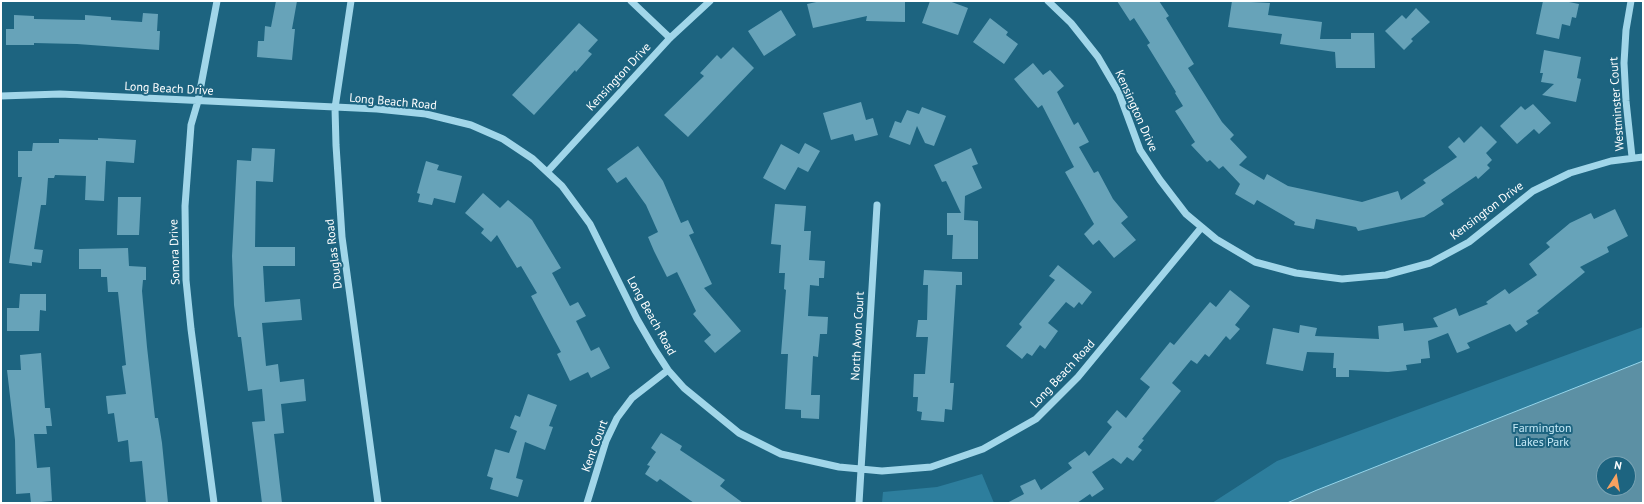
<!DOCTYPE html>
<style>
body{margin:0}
#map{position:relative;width:1644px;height:504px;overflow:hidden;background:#1d6480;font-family:"PT Sans",sans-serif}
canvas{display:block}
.frame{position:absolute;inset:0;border:2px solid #fff;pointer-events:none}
.north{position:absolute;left:1596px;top:456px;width:40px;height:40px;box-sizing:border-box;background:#1d6480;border:1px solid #77a2b3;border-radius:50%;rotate:11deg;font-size:11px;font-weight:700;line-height:16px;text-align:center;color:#fff}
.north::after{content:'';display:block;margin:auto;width:14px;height:18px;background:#f8a260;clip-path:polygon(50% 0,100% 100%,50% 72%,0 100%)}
</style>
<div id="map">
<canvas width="1644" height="504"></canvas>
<div class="frame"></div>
<div class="north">N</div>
</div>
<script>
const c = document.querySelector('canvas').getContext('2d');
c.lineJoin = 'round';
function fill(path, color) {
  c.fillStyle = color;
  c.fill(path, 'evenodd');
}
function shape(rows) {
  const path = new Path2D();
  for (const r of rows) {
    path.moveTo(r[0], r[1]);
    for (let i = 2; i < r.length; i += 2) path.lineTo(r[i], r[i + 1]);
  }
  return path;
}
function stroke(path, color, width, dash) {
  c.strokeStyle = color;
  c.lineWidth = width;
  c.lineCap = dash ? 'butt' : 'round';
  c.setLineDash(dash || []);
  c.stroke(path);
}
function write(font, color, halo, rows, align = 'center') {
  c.font = font + ' "PT Sans",sans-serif';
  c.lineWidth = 4;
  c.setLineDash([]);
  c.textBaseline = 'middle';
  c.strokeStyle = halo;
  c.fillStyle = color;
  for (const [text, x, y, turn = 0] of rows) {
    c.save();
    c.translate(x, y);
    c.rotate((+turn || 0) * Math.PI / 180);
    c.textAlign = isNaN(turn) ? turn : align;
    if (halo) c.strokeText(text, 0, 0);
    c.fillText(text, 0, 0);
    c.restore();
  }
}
const green = shape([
 [1643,327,1643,503,1212,503,1277,461],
 [1604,464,1628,464,1628,488,1604,488],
 [982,474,994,503,882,503,883,492,937,487]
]);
const water = shape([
 [1643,361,1643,503,1287,503,1317,490,1643,361],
 [1604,464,1628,464,1628,488,1604,488,1604,464]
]);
const building = shape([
 [276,1,297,1,292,29,295,29,292,60,257,57,258,41,264,41,265,26,271,27],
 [821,1,905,1,905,22,866,21,867,16,813,28,807,4],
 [930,1,949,1,968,8,958,35,922,23],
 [1117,1,1159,1,1169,16,1166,18,1194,64,1188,68,1222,122,1234,135,1230,139,1247,157,1239,165,1264,180,1267,174,1288,186,1362,202,1398,191,1401,200,1426,183,1423,180,1457,157,1448,147,1459,137,1464,143,1481,126,1497,142,1486,153,1492,160,1487,165,1490,168,1478,179,1476,176,1441,200,1444,204,1424,217,1358,231,1356,227,1316,219,1314,229,1294,225,1295,222,1257,200,1254,205,1235,194,1240,184,1223,166,1219,169,1210,160,1207,162,1191,145,1195,142,1175,111,1183,106,1175,93,1176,92,1147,45,1150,43,1134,18,1130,21],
 [1232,1,1270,3,1268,15,1322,22,1320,39,1351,39,1351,33,1374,33,1375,68,1336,68,1335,52,1280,44,1282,34,1228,27],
 [1543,1,1564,1,1579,4,1576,18,1572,17,1570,26,1562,24,1559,39,1536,34],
 [1416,8,1430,22,1411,39,1413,41,1404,50,1385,31,1402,15,1406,19],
 [781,10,796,35,764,56,748,31],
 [143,13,158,14,157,31,160,31,159,50,77,44,34,43,34,45,6,45,6,29,14,29,14,15,34,16,34,19,85,20,85,15,111,17,111,20,142,22],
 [990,18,1008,32,1006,35,1018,44,1004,64,973,42],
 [579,23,598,40,588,51,592,54,576,72,575,70,534,115,512,95],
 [733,47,754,68,688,137,664,115,704,76,700,73,717,55,721,59],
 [1544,50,1581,57,1577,78,1581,79,1576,102,1542,95,1554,84,1541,82,1543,73,1540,73],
 [1033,63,1043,75,1050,70,1064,86,1057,92,1074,125,1078,122,1089,142,1079,147,1094,173,1098,171,1113,199,1128,217,1121,223,1136,240,1114,258,1099,240,1093,245,1084,234,1094,224,1065,172,1074,167,1042,105,1038,108,1014,79],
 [861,102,866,120,873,118,878,135,855,141,853,134,831,140,823,113],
 [1533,104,1551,123,1539,134,1534,129,1517,144,1500,126,1521,106,1525,110],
 [922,107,946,116,934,146,925,143,917,126,910,145,889,137,895,121,901,123,907,110,919,114],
 [98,138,136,140,134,163,106,161,104,201,85,200,86,176,55,175,54,178,48,178,46,205,41,205,34,249,43,250,41,263,32,262,32,266,9,263,22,177,18,177,18,151,32,151,33,143,59,143,59,139,98,140],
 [805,143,820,151,808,172,798,167,785,190,763,178,781,144,799,154],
 [638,146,663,181,681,223,688,220,694,233,689,235,712,284,704,288,741,331,715,353,704,341,711,335,693,314,696,311,677,272,667,277,654,251,648,237,658,232,646,205,626,177,617,183,607,169],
 [252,148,275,149,273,182,256,181,255,247,295,247,295,266,263,266,265,302,300,299,302,320,262,323,266,366,278,364,280,382,304,379,306,401,281,404,284,433,274,434,282,503,262,503,252,422,265,421,262,389,248,391,241,337,238,337,234,305,232,256,237,160,251,161],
 [971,148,978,164,972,166,982,188,965,196,964,220,978,221,978,259,952,259,953,235,947,235,947,213,961,213,946,181,942,182,934,165],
 [426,161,439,165,437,170,462,176,455,203,434,198,432,205,418,202,420,194,417,193],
 [483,193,500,208,508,200,532,220,561,268,552,273,570,306,578,302,586,316,576,321,591,351,599,347,610,368,591,378,588,372,570,381,557,354,561,352,531,296,537,293,521,266,517,268,497,235,491,242,481,233,484,229,465,213],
 [118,197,141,197,139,235,117,235],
 [775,204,806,206,804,231,811,231,809,260,825,261,824,278,819,278,819,286,810,285,808,316,828,317,827,334,820,334,818,357,813,356,811,395,820,395,819,419,801,418,801,410,785,409,788,354,781,354,786,290,784,289,785,273,779,273,781,245,771,244],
 [1615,209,1628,236,1607,247,1609,252,1580,267,1585,272,1537,311,1539,313,1526,321,1528,324,1516,332,1510,324,1467,343,1470,348,1457,353,1448,333,1428,341,1430,358,1421,359,1421,363,1406,365,1407,370,1388,372,1349,370,1349,377,1336,377,1336,368,1333,368,1334,353,1307,352,1303,371,1266,364,1273,328,1299,333,1300,325,1317,328,1315,336,1379,339,1378,326,1403,323,1404,331,1438,327,1433,318,1456,308,1459,316,1488,304,1486,302,1505,289,1509,294,1537,275,1529,264,1550,247,1546,243,1570,223,1591,213,1594,219],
 [128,248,129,266,146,267,146,280,143,280,142,291,147,347,155,418,158,418,162,443,168,503,146,503,142,461,130,462,128,440,118,442,114,413,108,414,106,396,126,394,122,366,126,365,118,292,108,292,107,277,101,277,101,269,79,269,79,249],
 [1058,265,1092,292,1082,305,1079,302,1074,308,1066,302,1048,323,1058,331,1045,349,1040,345,1032,356,1027,353,1022,359,1006,346,1022,327,1019,324,1055,280,1049,276],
 [924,270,962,272,962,285,956,285,950,383,954,383,952,410,945,409,944,422,921,420,922,412,917,411,918,397,913,397,914,374,925,374,928,337,916,337,918,320,927,320,928,285,923,285],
 [1230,290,1250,306,1235,325,1240,329,1230,340,1226,336,1209,357,1205,354,1197,364,1191,360,1172,383,1181,391,1142,439,1144,440,1138,447,1142,450,1133,461,1127,457,1121,464,1113,458,1092,472,1104,489,1092,497,1090,494,1077,503,1007,503,1024,494,1020,486,1035,479,1041,490,1072,468,1068,463,1085,451,1089,456,1112,427,1107,422,1117,410,1126,418,1150,387,1140,379,1170,342,1174,345,1210,302,1216,307],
 [20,294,46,294,46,311,40,310,39,331,7,331,7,308,19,308],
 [41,353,45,408,50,408,52,426,46,426,47,434,34,434,37,468,50,467,52,501,31,503,30,493,16,494,15,440,7,370,21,370,20,355],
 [528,394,557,405,549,426,553,427,545,450,525,442,516,478,523,480,518,497,490,489,493,478,487,476,495,449,509,453,517,431,510,428,515,415,520,417],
 [661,433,682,446,680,450,725,480,720,486,743,503,694,503,660,479,657,482,645,474,650,466,647,465,656,452,651,448]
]);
const minor = shape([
 [351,1,335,108,336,145,342,237,378,503],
 [631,1,670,38],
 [1048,1,1071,23,1098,57,1119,93,1140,150,1160,180,1186,214,1216,239,1255,262,1296,273,1342,279,1386,275,1430,263,1469,242,1533,191,1570,173,1611,161,1643,157],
 [1631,1,1626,30,1624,63,1626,101,1632,157],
 [1,96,60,94,377,109,426,114,471,125,503,139,533,159,562,186,590,224,637,319,655,350,668,370,684,388,739,433,781,454,839,467,882,471,931,467,983,449,1036,419,1078,377,1201,228],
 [548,171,670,38,710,1],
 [214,503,191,329,186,280,185,206,191,125,198,101,217,1],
 [587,503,606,441,617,418,632,398,668,370],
 [859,503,877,205]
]);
const streetNames = [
 ["Kensington Drive",619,77,-47],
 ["Long Beach Drive",169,89,3],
 ["Long Beach Road",393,102,5],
 ["Westminster Court",1617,104,-94],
 ["Kensington Drive",1136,111,66],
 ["Kensington Drive",1487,211,-37],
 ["Sonora Drive",175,252,-92],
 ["Douglas Road",334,254,-97],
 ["Long Beach Road",651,316,61],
 ["North Avon Court",858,336,-87],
 ["Long Beach Road",1063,374,-47],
 ["Kent Court",595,446,-70]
];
const parkNames = [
 ["Farmington",1542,429],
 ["Lakes Park",1542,443]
];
fill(green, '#2d7e9d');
fill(water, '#5c90a4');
stroke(water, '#95d5eb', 1);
fill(building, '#67a3b9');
stroke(minor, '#a1d6e9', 7);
write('12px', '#fff', '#1d6480', streetNames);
write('12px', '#c6eaf7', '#1d6480', parkNames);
</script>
